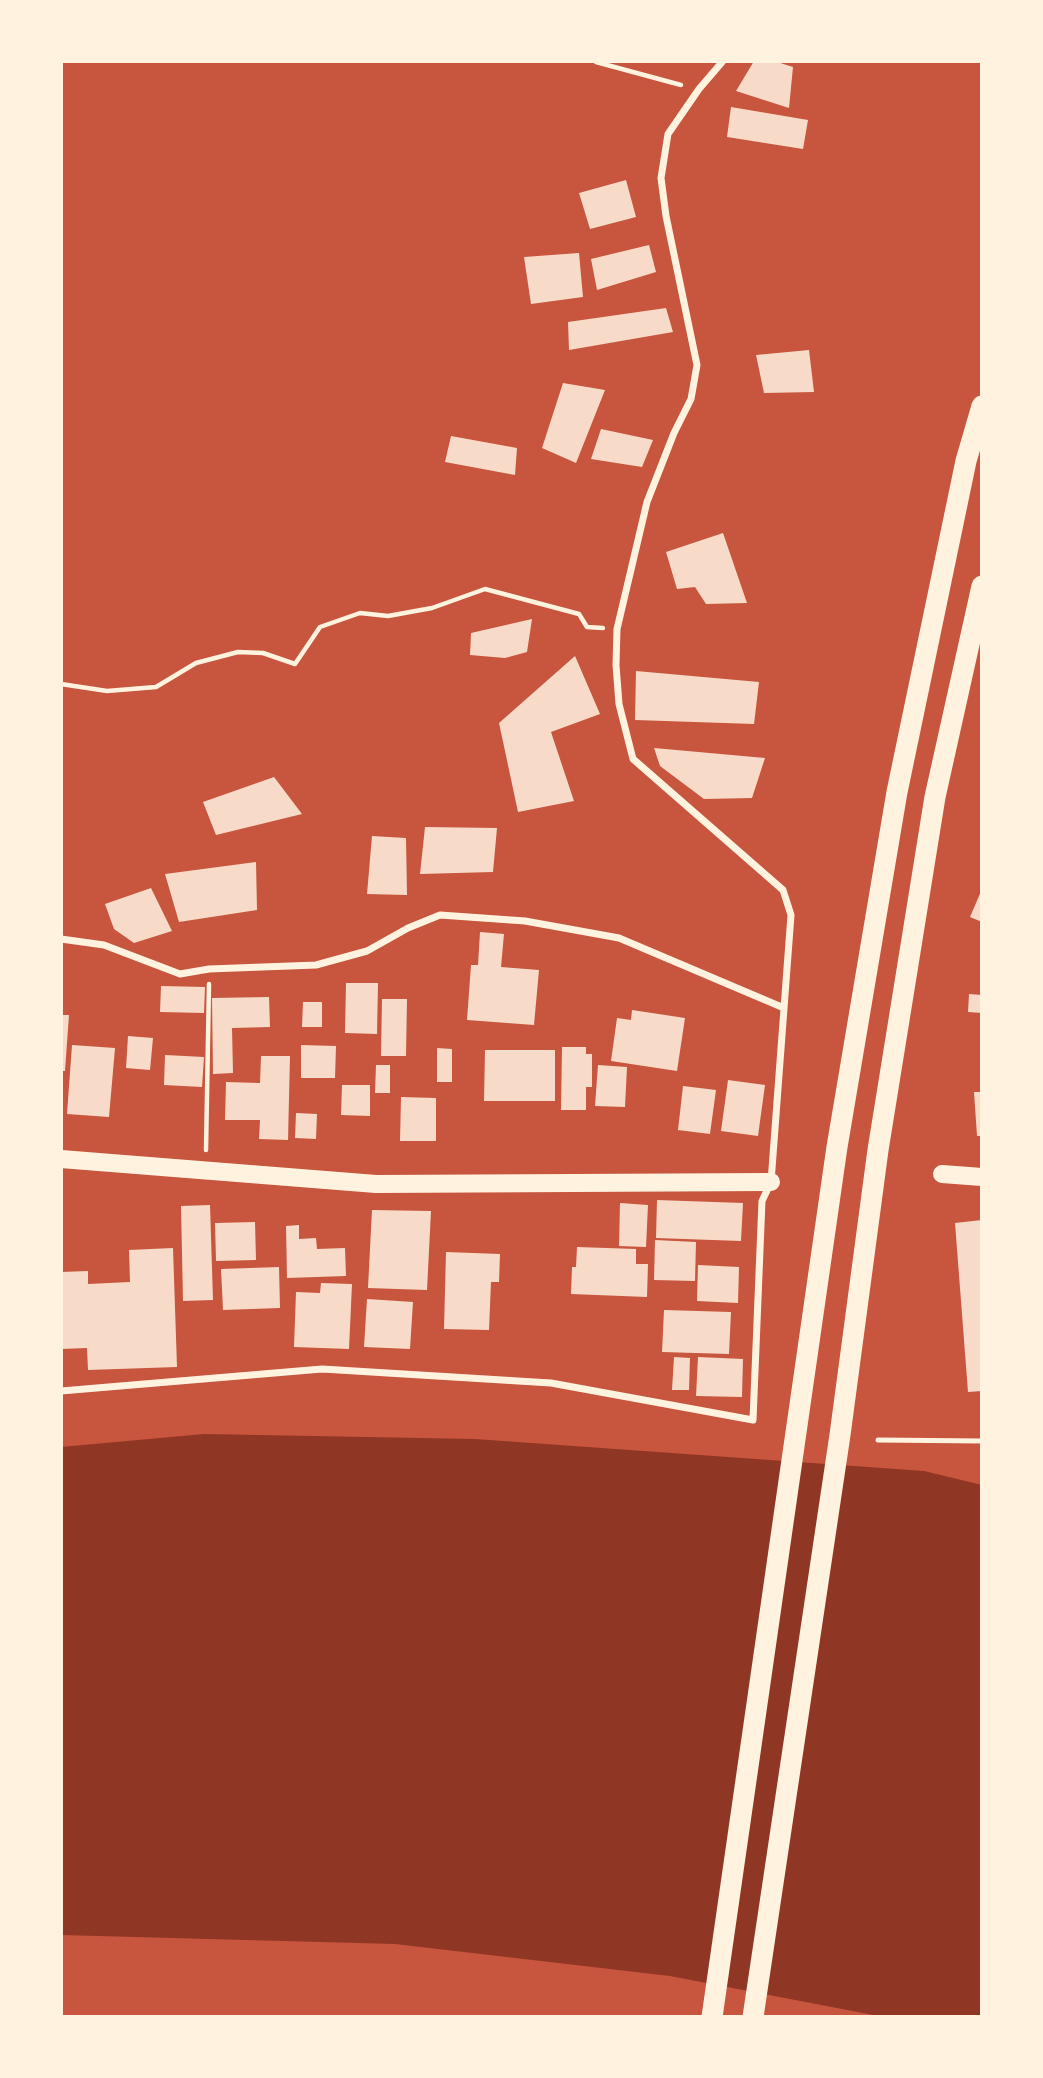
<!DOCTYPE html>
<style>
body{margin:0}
#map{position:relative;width:1043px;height:2078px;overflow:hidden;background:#c8553d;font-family:"Fira Sans",sans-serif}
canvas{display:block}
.frame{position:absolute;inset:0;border:63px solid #fff3e0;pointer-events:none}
</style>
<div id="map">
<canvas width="1043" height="2078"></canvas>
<div class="frame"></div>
</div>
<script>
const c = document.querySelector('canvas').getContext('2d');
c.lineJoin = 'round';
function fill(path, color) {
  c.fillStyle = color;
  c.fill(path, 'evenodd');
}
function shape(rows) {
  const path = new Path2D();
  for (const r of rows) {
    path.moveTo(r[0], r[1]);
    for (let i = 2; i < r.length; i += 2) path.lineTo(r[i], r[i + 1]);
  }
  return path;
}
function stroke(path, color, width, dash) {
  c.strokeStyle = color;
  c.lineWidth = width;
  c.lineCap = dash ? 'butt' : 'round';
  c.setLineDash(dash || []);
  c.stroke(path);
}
const water = shape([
 [204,1434,475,1439,924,1471,982,1485,982,2017,884,2017,670,1976,395,1944,61,1935,61,1447]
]);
const building = shape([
 [754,61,774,61,793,67,789,108,736,91],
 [731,107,808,120,803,149,727,137],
 [626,180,636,217,590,229,579,193],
 [649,245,656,272,597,290,591,259],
 [579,253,583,297,531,304,524,257],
 [666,308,673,332,569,350,568,322],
 [809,350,814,392,764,393,756,355],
 [563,383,605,390,576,463,542,448],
 [601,429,653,440,642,467,591,459],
 [451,436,517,448,515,475,445,462],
 [723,533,747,603,706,604,695,587,677,589,666,552],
 [532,619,527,652,505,658,470,655,471,633],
 [575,656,600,714,551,732,574,801,518,812,499,723],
 [636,671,759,682,754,724,635,720],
 [654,748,765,758,752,798,704,799,660,766],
 [274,777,302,814,216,835,203,802],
 [425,827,497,828,493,872,420,874],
 [372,836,406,838,407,895,367,894],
 [256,862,257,910,179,922,165,874],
 [151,888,172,931,134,943,114,929,105,904],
 [982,889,982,922,970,917],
 [480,932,504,934,501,967,539,970,534,1025,467,1020,471,965,478,965],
 [346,983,378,983,377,1034,345,1033],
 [161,986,205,987,204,1013,160,1012],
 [969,994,982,995,982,1013,968,1012],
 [269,997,270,1027,232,1028,233,1073,213,1074,212,998],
 [382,999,407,999,406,1056,381,1056],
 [303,1002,322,1002,322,1027,302,1027],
 [632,1010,685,1018,677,1071,611,1061,617,1018,631,1020],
 [61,1015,69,1015,65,1071,61,1071],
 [128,1036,153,1038,150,1070,126,1068],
 [72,1045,115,1048,109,1117,67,1114],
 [301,1045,336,1046,335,1078,301,1078],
 [562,1047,586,1047,586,1054,592,1054,592,1087,586,1087,586,1110,561,1110],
 [437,1048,452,1049,452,1082,437,1082],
 [485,1050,555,1050,555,1101,484,1101],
 [165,1055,204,1057,202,1087,164,1085],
 [261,1056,290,1056,288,1140,259,1139,260,1120,225,1120,226,1082,260,1083],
 [376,1065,390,1065,390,1093,375,1093],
 [598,1065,627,1067,625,1107,595,1106],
 [728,1080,765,1085,758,1136,721,1131],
 [342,1085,370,1085,370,1116,341,1115],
 [683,1086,716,1090,710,1134,678,1130],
 [974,1092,982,1092,982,1136,977,1136],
 [401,1097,436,1098,436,1141,400,1141],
 [296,1113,317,1114,316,1139,295,1138],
 [657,1200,743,1203,741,1241,656,1238],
 [620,1203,648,1205,646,1247,619,1246],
 [210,1205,213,1300,183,1301,181,1206],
 [372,1210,431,1211,427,1290,368,1288],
 [982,1220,982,1391,968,1392,955,1223],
 [255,1222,256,1260,216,1261,215,1223],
 [299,1225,299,1239,316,1238,317,1249,345,1248,346,1276,287,1278,286,1226],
 [655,1240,696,1242,695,1281,654,1280],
 [577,1247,636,1249,636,1264,648,1264,647,1297,571,1294,572,1267,576,1267],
 [173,1248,177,1367,88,1370,87,1348,61,1349,61,1272,88,1271,88,1284,130,1282,129,1250],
 [446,1252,500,1254,499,1282,491,1282,489,1330,444,1329],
 [698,1265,739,1267,738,1303,697,1301],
 [279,1267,280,1308,223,1310,221,1269],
 [321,1283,352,1284,349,1349,294,1347,296,1292,320,1293],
 [367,1299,413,1302,410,1349,364,1347],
 [664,1310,731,1312,729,1354,662,1352],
 [674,1357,690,1358,689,1390,672,1390],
 [698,1357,743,1359,742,1397,696,1396]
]);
const path = shape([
 [596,62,681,85],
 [61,684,107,691,156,687,196,663,238,652,263,653,295,664,320,627,360,613,388,616,432,608,485,589,579,614,587,627,603,628],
 [206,1150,209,984]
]);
const service = shape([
 [878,1440,982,1441]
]);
const minor = shape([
 [61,939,104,945,180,974,209,969,316,965,367,951,408,928,440,915,525,921,619,938,784,1008],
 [61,1391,322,1369,551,1383,753,1420,762,1201,771,1182,791,915,783,890,633,759,619,704,616,665,617,629,647,502,674,433,691,399,697,365,666,216,661,178,668,134,699,89,723,61]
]);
const primary = shape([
 [61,1159,376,1184,771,1182],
 [942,1174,982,1177]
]);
const motorway = shape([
 [712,2017,837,1147,897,792,966,461,982,406],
 [753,2017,840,1435,878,1150,935,797,982,586]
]);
fill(water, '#8f3625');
fill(building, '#f7dbc8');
stroke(path, '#fff3e0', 4.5);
stroke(service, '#fff3e0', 5);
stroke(minor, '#fff3e0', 7);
stroke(primary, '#fff3e0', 18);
stroke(motorway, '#fff3e0', 21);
</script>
